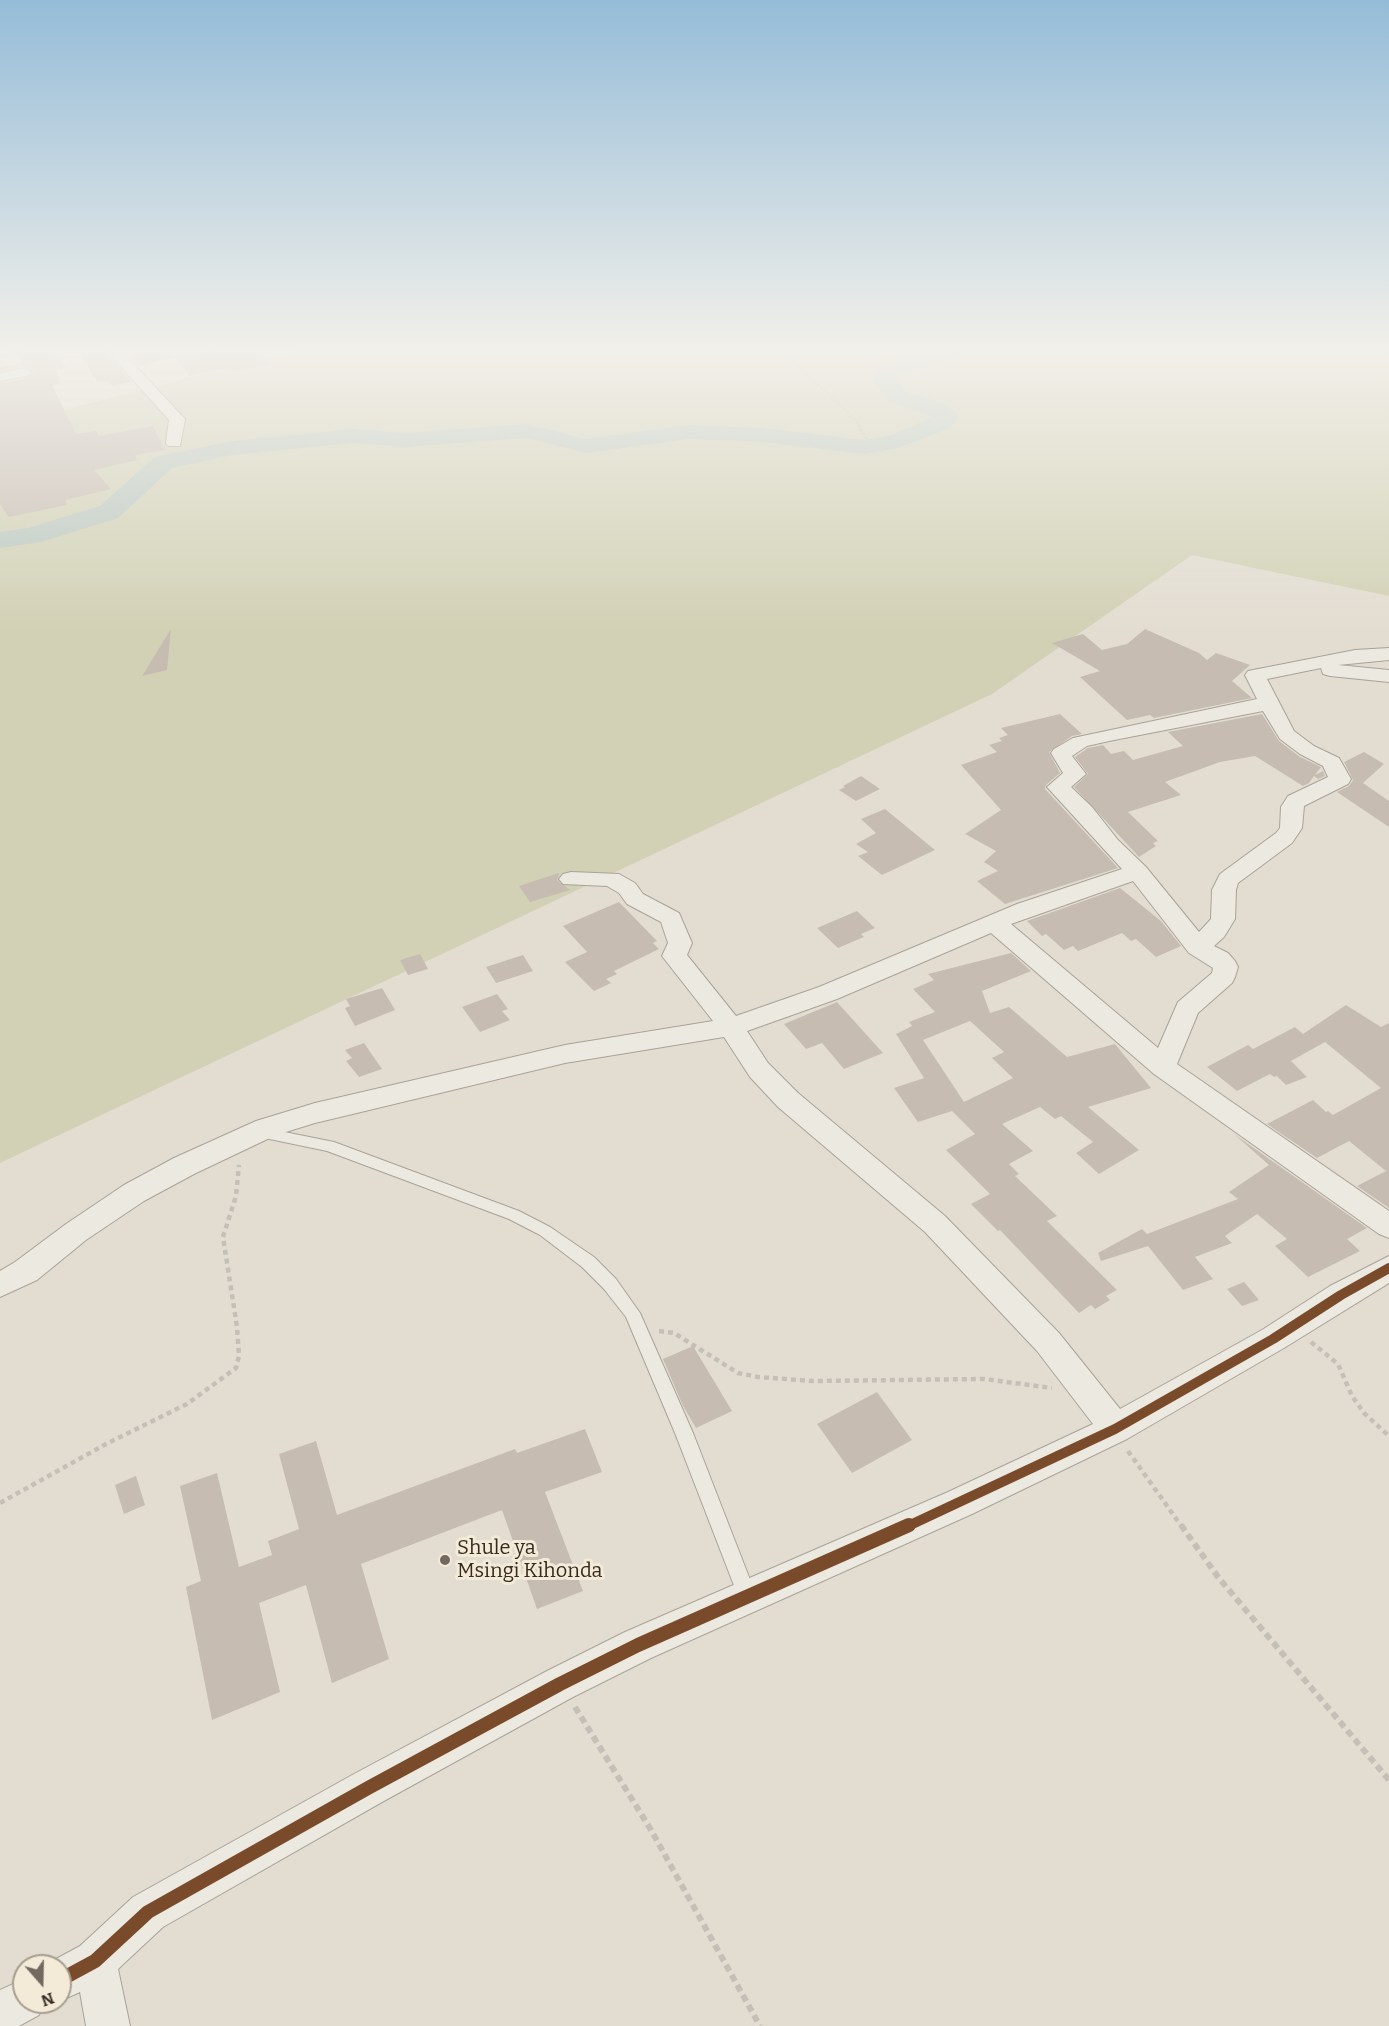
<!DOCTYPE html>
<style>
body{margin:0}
#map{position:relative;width:1389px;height:2026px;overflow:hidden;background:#e3ddd1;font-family:Bitter,serif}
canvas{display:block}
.north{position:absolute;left:12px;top:1954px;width:60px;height:60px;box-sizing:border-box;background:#f3ead8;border:2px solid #a89e8f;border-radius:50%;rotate:160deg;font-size:16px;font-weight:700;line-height:24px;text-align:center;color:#372b21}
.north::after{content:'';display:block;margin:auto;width:21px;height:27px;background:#73695f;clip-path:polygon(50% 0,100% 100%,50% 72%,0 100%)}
</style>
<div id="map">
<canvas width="1389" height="2026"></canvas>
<div class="north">N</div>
</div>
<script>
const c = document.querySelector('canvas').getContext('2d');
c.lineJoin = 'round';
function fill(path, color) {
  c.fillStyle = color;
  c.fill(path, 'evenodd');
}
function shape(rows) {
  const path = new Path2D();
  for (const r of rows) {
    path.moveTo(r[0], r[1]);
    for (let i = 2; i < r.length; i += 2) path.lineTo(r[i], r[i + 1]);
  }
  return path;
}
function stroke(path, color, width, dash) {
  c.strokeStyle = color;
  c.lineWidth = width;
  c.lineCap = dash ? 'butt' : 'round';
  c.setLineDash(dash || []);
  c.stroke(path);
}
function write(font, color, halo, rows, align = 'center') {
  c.font = font + ' Bitter,serif';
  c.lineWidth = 6;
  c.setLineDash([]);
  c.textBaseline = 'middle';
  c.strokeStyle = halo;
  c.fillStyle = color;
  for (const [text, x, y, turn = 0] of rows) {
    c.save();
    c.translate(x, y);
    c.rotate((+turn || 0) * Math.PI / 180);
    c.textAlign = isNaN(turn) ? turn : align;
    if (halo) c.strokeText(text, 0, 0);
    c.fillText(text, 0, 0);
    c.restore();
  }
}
const green = shape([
 [297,350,1389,350,1389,596,1192,555,992,694,0,1163,0,426]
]);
const river = shape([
 [930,350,961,350,958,355,937,364,898,373,897,381,904,391,947,405,959,416,950,428,898,448,865,454,763,442,689,439,586,453,526,438,405,447,353,443,232,455,172,468,118,518,41,542,0,548,0,532,28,528,100,506,155,457,232,441,353,429,405,433,526,424,586,439,689,425,763,428,865,440,892,435,933,417,888,401,873,381,877,369,880,364,930,350]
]);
const building = shape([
 [21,351,48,351,68,368,57,370,59,384,52,385,76,434,96,431,99,436,153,426,165,450,135,455,137,460,94,470,111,489,65,500,67,505,9,517,0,504,0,383,30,377,34,371,25,366,0,371,0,367,24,362,15,354],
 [78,351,104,351,132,382,112,386,109,381,97,382],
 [125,351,172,351,172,358,139,366],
 [209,351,261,351,271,365,235,371,224,369,189,376,175,357],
 [171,629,167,670,142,676],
 [1145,629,1199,653,1207,660,1216,653,1250,665,1232,681,1252,698,1154,718,1150,715,1127,720,1080,677,1100,671,1052,643,1083,634,1102,650,1127,644],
 [1060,714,1082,734,1072,736,1049,752,1060,773,1046,785,1045,789,1118,868,1005,904,977,881,998,871,984,862,996,851,965,834,1001,810,961,765,997,752,989,745,1002,741,999,738,1008,735,1001,728],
 [1262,714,1279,741,1300,757,1321,767,1315,775,1323,771,1325,776,1318,779,1314,776,1309,783,1303,786,1255,756,1220,762,1165,782,1181,795,1128,812,1158,841,1153,843,1156,846,1139,857,1074,787,1088,774,1075,757,1088,748,1103,745,1111,754,1124,751,1133,760,1183,746,1168,732],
 [1364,752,1384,764,1363,783,1389,801,1389,827,1337,792,1349,786,1353,780,1344,762],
 [861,776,880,789,856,801,839,790,845,787,843,786],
 [885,809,935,850,882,875,858,856,868,852,856,844,876,833,861,819],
 [559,873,557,880,570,890,530,902,519,886],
 [1120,888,1161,921,1181,946,1156,957,1136,939,1131,941,1122,933,1078,951,1073,946,1064,950,1046,934,1042,936,1027,921],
 [619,902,657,941,653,943,659,949,614,971,617,974,606,979,611,983,594,991,565,962,587,952,563,926],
 [857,911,875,928,861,934,864,937,838,948,817,928],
 [1011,953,1031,971,982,991,990,1013,1009,1007,1067,1057,1115,1044,1151,1088,1088,1107,1139,1150,1099,1174,1076,1153,1093,1142,1061,1116,1055,1119,1040,1107,1002,1124,1033,1151,1009,1164,1019,1174,1015,1176,1057,1216,1047,1221,1117,1290,1106,1296,1110,1300,1095,1309,1091,1305,1079,1313,1000,1230,998,1231,971,1204,990,1194,946,1150,975,1134,952,1111,918,1122,894,1088,924,1078,896,1034,912,1026,909,1022,935,1012,913,989,934,980,928,974],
 [970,1021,1004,1052,992,1058,1013,1078,964,1102,923,1040],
 [420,954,428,969,408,975,400,960],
 [523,955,533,971,496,983,486,967],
 [382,988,395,1010,355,1026,345,1008,350,1006,346,999],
 [497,994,508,1009,502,1011,510,1020,480,1032,462,1007],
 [837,1002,883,1053,844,1069,822,1043,806,1049,784,1024],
 [1346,1005,1381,1027,1389,1023,1389,1208,1357,1186,1386,1171,1349,1141,1317,1158,1267,1124,1313,1100,1326,1112,1328,1111,1333,1115,1381,1088,1325,1042,1291,1061,1307,1077,1286,1085,1277,1076,1274,1077,1270,1074,1237,1091,1207,1067,1248,1045,1253,1049,1295,1027,1303,1034],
 [364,1043,382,1069,359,1077,346,1061,352,1058,345,1050],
 [1234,1134,1367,1228,1347,1239,1360,1251,1308,1277,1275,1246,1287,1239,1257,1214,1225,1236,1232,1243,1195,1257,1213,1279,1183,1290,1148,1246,1101,1261,1098,1253,1142,1229,1147,1234,1238,1199,1229,1192,1269,1165],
 [1244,1282,1259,1300,1242,1306,1227,1289],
 [693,1346,732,1411,696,1428,683,1406,663,1359],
 [877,1392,912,1440,852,1473,817,1424],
 [585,1429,602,1472,545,1492,583,1591,537,1609,502,1510,361,1564,389,1659,332,1683,306,1585,259,1603,280,1692,212,1720,186,1587,201,1581,180,1486,217,1473,239,1567,272,1555,268,1541,299,1529,279,1454,316,1441,337,1515,515,1449,517,1453],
 [136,1476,145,1505,124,1514,115,1485]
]);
const pathFar2 = shape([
 [781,350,856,420,866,439,857,444]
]);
const pathFar1 = shape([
 [659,1331,674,1333,738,1373,758,1377,813,1381,984,1379,1052,1388],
 [1311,1342,1338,1364,1352,1396,1364,1413,1389,1436],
 [1128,1451,1182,1527],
 [0,1503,106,1444,187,1404,236,1368,239,1356,237,1327,223,1237,236,1196,239,1165]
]);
const path = shape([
 [1181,1525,1218,1577,1389,1780],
 [575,1707,651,1830,760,2026]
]);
const service = shape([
 [260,1127,334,1142,519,1211,550,1227,594,1257,616,1279,640,1313,693,1433,756,1595,754,1601,747,1604,740,1601,675,1433,626,1317,604,1289,582,1267,540,1235,509,1219,327,1151,255,1136,253,1132,255,1128,260,1127]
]);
const minor = shape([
 [0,350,19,350,0,357,0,350],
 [106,350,121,350,182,416,185,419,180,446,168,446,166,443,169,420,106,350],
 [25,368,32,372,30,375,0,381,0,373,25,368],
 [1389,648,1389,660,1338,665,1389,670,1389,682,1330,676,1323,674,1321,668,1267,679,1294,731,1314,746,1339,758,1351,779,1348,784,1304,806,1302,828,1292,843,1238,883,1236,890,1235,919,1224,937,1214,946,1228,953,1235,961,1238,967,1235,977,1232,983,1198,1013,1177,1064,1389,1211,1389,1238,1379,1234,1154,1074,991,933,837,999,747,1031,768,1063,798,1093,945,1216,1059,1333,1120,1409,1262,1330,1330,1286,1389,1256,1389,1283,1284,1348,1127,1439,972,1514,651,1658,573,1697,382,1802,163,1927,118,1969,130,2026,86,2026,80,1992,60,2001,60,1966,45,1965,80,1946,133,1897,354,1774,547,1671,625,1632,948,1492,1093,1424,1037,1351,925,1232,778,1107,750,1077,724,1037,565,1063,315,1123,276,1135,194,1174,144,1201,86,1240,37,1280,0,1297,0,1271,15,1262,66,1224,124,1185,174,1158,256,1121,315,1103,565,1045,713,1021,662,956,668,943,661,922,627,904,619,893,607,886,563,884,559,879,563,874,571,872,619,874,635,883,643,894,679,913,692,943,687,955,736,1016,819,987,1017,904,1122,869,1047,787,1063,773,1051,753,1054,749,1073,738,1257,699,1245,675,1248,671,1355,650,1389,648],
 [1263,711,1280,739,1300,754,1323,766,1328,777,1288,796,1281,807,1280,828,1276,833,1220,874,1212,890,1211,919,1199,932,1146,867,1118,840,1092,807,1071,787,1086,774,1072,756,1087,746,1109,741,1263,711],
 [1133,881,1189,953,1213,968,1212,973,1178,1002,1158,1048,1011,924,1133,881],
 [24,1979,24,2002,44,2002,39,2015,19,2026,0,2026,0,1990,24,1979]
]);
const bus1Far1 = shape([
 [906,1527,1115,1429,1273,1339,1341,1295,1389,1268]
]);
const bus1 = shape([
 [60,1980,95,1961,148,1912,368,1788,560,1684,638,1645,909,1525]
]);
const markers = [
 [445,1560,6,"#73695f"]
];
const nearPoinames = [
 ["Shule ya",457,1548],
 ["Msingi Kihonda",457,1571]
];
fill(green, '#d2d1b5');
fill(river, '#bac8c0');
fill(building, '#c6bcb2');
stroke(service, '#a9a299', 2);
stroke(minor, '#a9a299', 2);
stroke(pathFar2, '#c4c0b8', 2, [3, 1.5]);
stroke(pathFar1, '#c4c0b8', 4.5, [5, 4]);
stroke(path, '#c4c0b8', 6, [7, 4.5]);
fill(service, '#ece9e1');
fill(minor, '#ece9e1');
stroke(bus1Far1, '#7a4b2a', 10);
stroke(bus1, '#7a4b2a', 14);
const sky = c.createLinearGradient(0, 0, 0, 634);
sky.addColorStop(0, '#95bcd8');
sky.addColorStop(0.55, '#f2f0ea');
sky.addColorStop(1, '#f2f0ea00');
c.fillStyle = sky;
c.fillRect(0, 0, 1389, 634);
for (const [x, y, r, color] of markers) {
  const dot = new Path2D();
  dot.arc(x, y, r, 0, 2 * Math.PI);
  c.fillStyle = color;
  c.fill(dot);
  stroke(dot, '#f3ead8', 2);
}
write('20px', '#372b21', '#f3ead8', nearPoinames, 'left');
</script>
